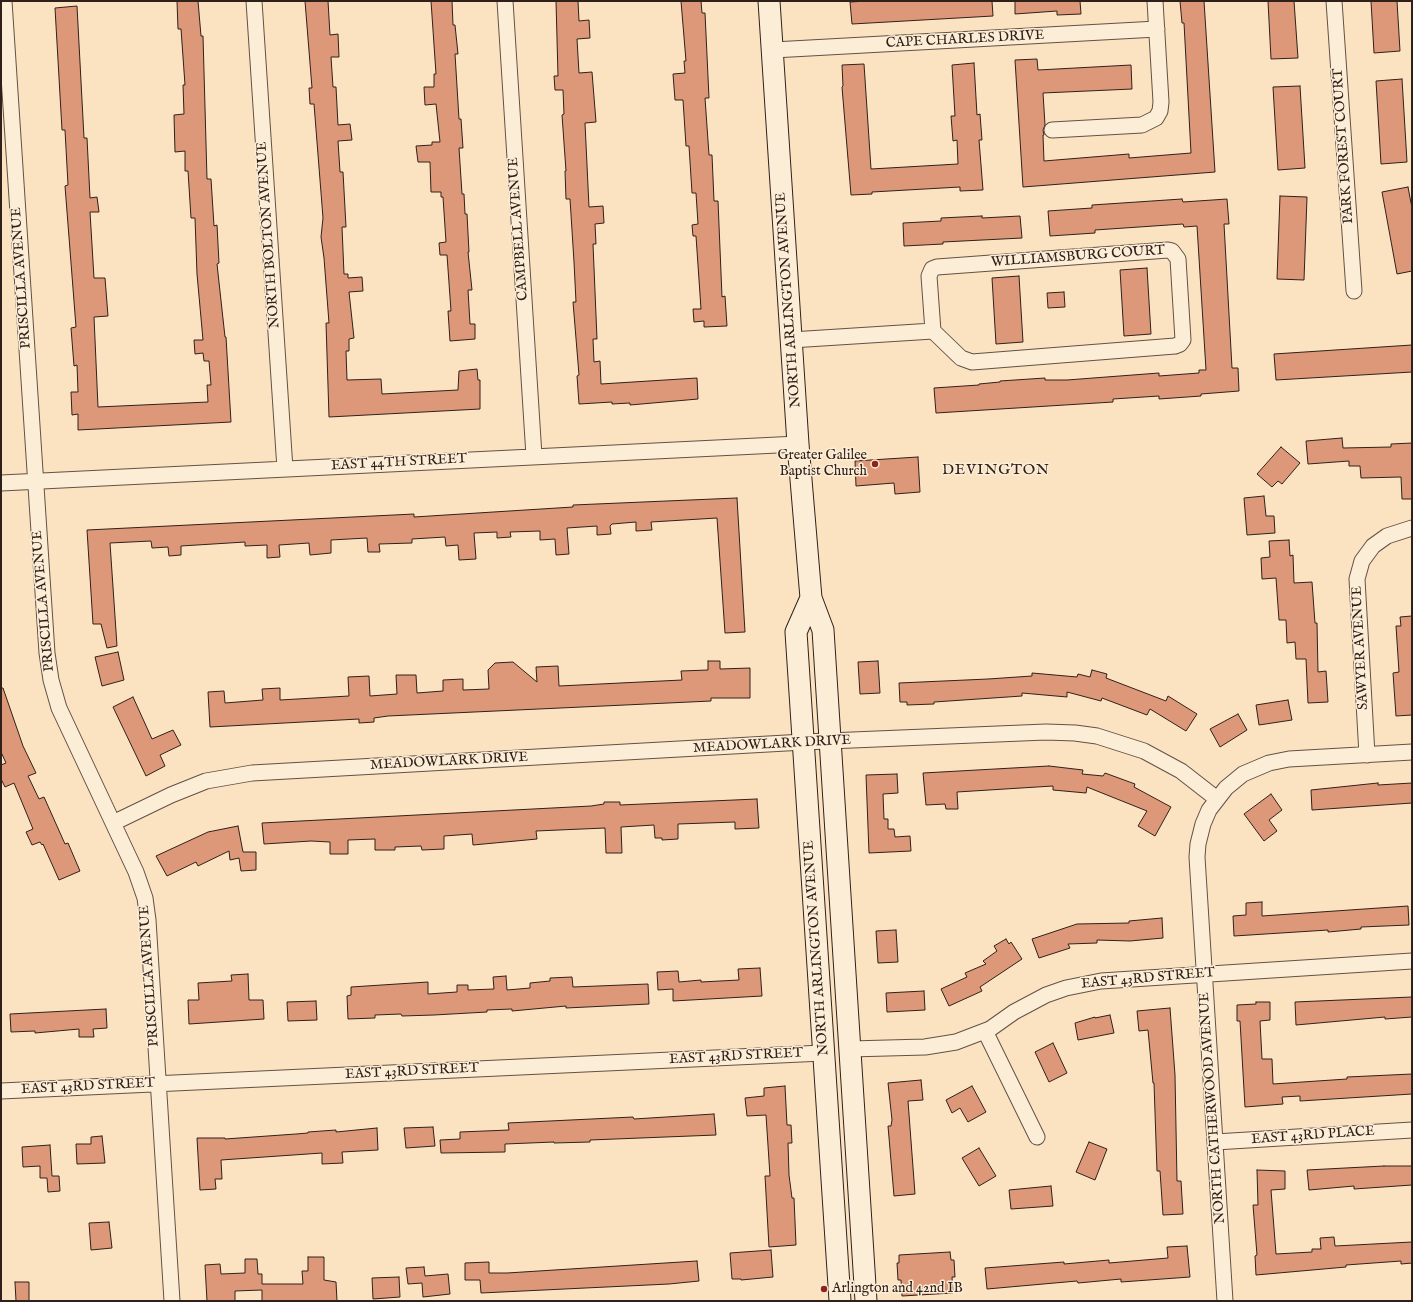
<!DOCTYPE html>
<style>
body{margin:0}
#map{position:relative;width:1413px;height:1302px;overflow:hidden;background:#fbe3c2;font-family:"IM FELL English",serif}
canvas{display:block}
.frame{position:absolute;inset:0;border:2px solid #30201a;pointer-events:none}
</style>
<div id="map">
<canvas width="1413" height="1302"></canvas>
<div class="frame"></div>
</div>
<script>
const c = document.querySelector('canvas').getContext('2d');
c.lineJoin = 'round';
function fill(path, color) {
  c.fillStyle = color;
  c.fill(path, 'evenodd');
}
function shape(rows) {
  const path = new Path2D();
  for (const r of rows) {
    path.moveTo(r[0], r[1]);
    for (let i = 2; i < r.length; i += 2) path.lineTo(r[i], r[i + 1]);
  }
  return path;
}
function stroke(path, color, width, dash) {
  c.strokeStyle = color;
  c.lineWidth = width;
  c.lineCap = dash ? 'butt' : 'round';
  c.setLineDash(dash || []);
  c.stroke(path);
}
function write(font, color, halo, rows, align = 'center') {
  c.font = font + ' "IM FELL English",serif';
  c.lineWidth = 3;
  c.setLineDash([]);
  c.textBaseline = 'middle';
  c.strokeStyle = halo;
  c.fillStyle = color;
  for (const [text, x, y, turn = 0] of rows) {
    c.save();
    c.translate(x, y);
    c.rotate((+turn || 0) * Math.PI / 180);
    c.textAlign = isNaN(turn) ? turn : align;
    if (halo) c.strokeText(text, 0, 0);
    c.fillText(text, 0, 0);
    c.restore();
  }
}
const building = shape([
 [177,1,198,1,201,36,203,36,207,179,211,179,214,226,217,225,219,263,217,264,225,337,226,337,231,422,78,430,78,414,72,415,71,392,78,392,77,365,74,366,71,328,76,327,65,186,68,185,65,130,62,130,55,8,77,6,84,138,87,138,90,198,97,197,99,212,90,212,94,278,105,278,108,316,94,317,98,407,208,402,207,385,211,385,209,361,204,361,203,353,195,354,194,340,203,340,197,274,195,218,191,218,188,171,185,171,185,151,175,152,174,115,184,114,183,85,185,85,181,29,178,29,177,1],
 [305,1,328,1,330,35,338,34,339,57,331,57,333,87,336,87,338,125,350,124,352,140,338,141,340,172,343,172,346,227,342,227,344,274,348,274,348,278,362,277,363,291,349,292,354,338,349,339,349,351,346,351,347,380,381,379,382,394,458,390,459,371,477,369,478,380,480,380,480,409,329,417,326,323,329,323,324,258,321,237,323,218,314,104,310,104,309,88,312,88,305,1],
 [431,1,452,1,453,25,455,25,458,54,455,54,459,119,461,119,463,148,459,148,462,194,464,194,465,214,467,214,469,252,468,252,472,290,468,290,470,324,475,324,475,339,450,341,448,311,451,311,447,255,440,255,439,243,446,242,443,197,441,197,441,192,431,192,430,162,418,162,416,146,432,145,432,142,440,142,436,104,425,105,424,87,434,87,434,74,436,74,431,1],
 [556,1,578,1,579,21,589,20,590,38,577,39,579,73,592,72,596,122,585,123,589,207,603,206,604,223,595,224,596,244,593,244,597,339,593,339,594,362,600,361,601,384,697,378,698,399,630,405,630,403,612,404,612,402,579,404,577,376,579,375,573,302,576,302,574,262,570,199,566,199,565,171,566,171,562,115,564,114,563,90,555,90,554,76,558,76,556,1],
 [681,1,701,1,702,13,705,13,709,98,705,98,709,155,712,155,714,201,718,201,722,297,725,296,727,326,704,327,704,321,694,322,693,309,701,309,696,236,693,236,692,225,698,224,696,193,692,193,689,146,686,146,683,100,675,100,673,74,685,73,684,61,686,61,681,1],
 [867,1,992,1,993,16,852,24,850,2,867,1],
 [1015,1,1080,1,1081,14,1057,15,1057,11,1015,14,1015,1],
 [1180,1,1204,1,1215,172,1023,187,1015,60,1037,59,1038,70,1131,65,1132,89,1043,93,1045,125,1043,130,1044,135,1043,135,1044,161,1129,154,1129,158,1191,153,1184,23,1182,23,1180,1],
 [1268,1,1294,1,1298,58,1271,59,1268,1],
 [1371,1,1397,1,1400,51,1374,53,1371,1],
 [974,63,977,115,980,114,982,140,979,140,983,190,960,191,960,187,872,192,872,194,851,195,842,87,843,86,842,65,864,64,871,169,958,164,957,140,953,141,951,116,955,116,952,65,974,63],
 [1402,79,1407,162,1381,164,1376,81,1402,79],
 [1300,86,1305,168,1278,170,1273,87,1300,86],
 [1408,187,1412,208,1412,271,1397,274,1382,192,1408,187],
 [1280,196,1307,197,1304,280,1277,279,1280,196],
 [1182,199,1183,202,1227,199,1229,224,1224,224,1232,368,1238,368,1239,391,1201,394,1201,396,1159,399,1159,396,1113,399,1113,402,936,413,934,388,979,385,979,384,1000,382,1000,381,1045,378,1045,380,1067,380,1159,373,1159,376,1199,373,1199,370,1206,370,1197,226,1184,227,1183,224,1095,230,1095,233,1050,236,1048,211,1092,208,1092,205,1182,199],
 [982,216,982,218,1020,216,1022,238,943,242,943,244,904,246,903,223,941,221,941,218,982,216],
 [1147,268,1151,334,1124,336,1120,270,1147,268],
 [1019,276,1023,342,996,344,992,278,1019,276],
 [1064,292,1065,307,1048,308,1047,293,1064,292],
 [1412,345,1412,372,1276,380,1274,354,1412,345],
 [1342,438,1343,448,1391,447,1391,444,1412,443,1412,499,1402,499,1401,477,1361,478,1360,466,1349,466,1349,461,1308,464,1306,441,1342,438],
 [1281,447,1300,463,1282,484,1278,481,1272,487,1257,474,1281,447],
 [918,457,920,492,895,494,894,483,856,486,855,461,918,457],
 [1264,496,1266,516,1274,516,1275,533,1247,535,1244,498,1264,496],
 [737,498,745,632,725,633,717,518,651,522,652,530,636,531,636,522,612,524,610,526,611,534,597,535,597,526,567,528,569,554,556,555,555,539,540,540,540,531,510,532,511,537,497,538,497,532,474,533,476,559,459,560,458,545,446,546,445,537,412,539,412,543,379,544,380,552,368,552,367,538,331,540,331,553,310,555,309,543,279,545,280,557,267,558,267,545,245,546,245,542,181,546,181,555,169,556,168,547,152,548,151,541,110,543,117,646,107,648,101,624,93,624,87,530,414,514,414,517,573,507,573,505,737,498],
 [1289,540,1290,556,1293,555,1294,583,1312,582,1315,623,1317,623,1318,672,1326,671,1328,702,1308,703,1306,659,1296,659,1295,642,1287,643,1286,620,1279,620,1276,578,1262,579,1261,558,1270,557,1269,541,1289,540],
 [1412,616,1412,715,1396,716,1393,673,1399,672,1396,626,1401,626,1400,617,1412,616],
 [118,652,124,680,102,686,95,657,118,652],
 [708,661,720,661,720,669,750,668,750,698,711,698,711,701,388,716,374,718,374,722,359,723,359,719,210,727,208,692,224,691,225,703,263,700,262,689,280,688,280,700,349,696,348,677,369,676,370,696,397,694,396,675,416,675,417,693,443,691,443,680,463,679,463,690,489,689,488,670,495,663,513,662,537,682,536,667,558,666,559,686,682,680,681,671,708,670,708,661],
 [878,661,880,693,860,694,858,662,878,661],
 [1092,670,1107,674,1106,678,1166,701,1168,696,1197,714,1186,731,1150,709,1147,715,1102,698,1101,701,1067,692,1067,697,1022,693,1022,696,934,702,934,704,907,705,907,702,900,702,899,683,988,679,1032,676,1032,673,1077,677,1078,674,1090,677,1092,670],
 [1,688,3,688,23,746,36,773,28,776,39,799,44,797,65,844,68,843,80,871,59,880,43,844,42,845,40,842,32,845,26,832,33,829,14,783,5,787,1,779,1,765,6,763,1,752,1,688],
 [133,697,152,739,173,730,181,745,160,755,165,766,146,776,113,707,133,697],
 [1288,700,1292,720,1259,725,1256,705,1288,700],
 [1238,714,1247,730,1220,747,1210,729,1238,714],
 [1049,766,1083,770,1082,774,1103,776,1105,773,1135,784,1134,787,1171,807,1155,836,1138,826,1147,811,1087,787,1086,793,1053,790,1053,786,957,792,958,809,946,809,945,804,926,805,923,773,1049,766],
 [897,774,898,793,883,794,884,819,888,819,888,829,894,829,895,837,910,836,911,851,869,853,866,775,897,774],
 [1378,783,1378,785,1412,783,1412,803,1312,810,1311,790,1378,783],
 [1271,794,1282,810,1269,820,1277,831,1264,841,1244,814,1271,794],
 [757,799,759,828,735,829,735,822,678,824,678,839,662,840,662,838,655,838,654,825,621,827,622,853,606,853,605,828,536,831,537,839,473,845,472,834,444,836,444,849,422,850,421,846,395,847,395,850,375,850,375,839,348,840,348,854,330,854,330,842,311,841,264,844,262,823,591,806,604,804,604,802,620,802,620,805,757,799],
 [238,826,243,852,256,852,256,870,241,871,239,858,230,860,229,851,198,866,196,862,167,876,156,856,208,832,238,826],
 [1262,902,1262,916,1408,906,1409,925,1361,927,1361,929,1328,932,1328,930,1234,936,1233,916,1246,915,1246,903,1262,902],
 [1162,918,1163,938,1130,941,1097,940,1097,943,1068,944,1070,948,1039,958,1032,939,1077,924,1129,923,1129,921,1162,918],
 [896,930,898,962,878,963,876,931,896,930],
 [1006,939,1009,944,1011,942,1022,959,980,987,982,991,949,1006,941,989,967,977,965,973,986,964,983,961,997,951,994,946,1006,939],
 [760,968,762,996,673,1001,673,989,658,990,657,972,678,971,679,982,701,980,701,982,739,980,738,969,760,968],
 [248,974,249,1000,263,1000,264,1019,189,1024,188,1000,199,1000,198,983,232,981,231,975,248,974],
 [506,976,507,990,530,988,530,983,550,981,550,978,572,977,573,987,648,984,649,1004,566,1008,566,1006,512,1011,512,1009,487,1010,487,1012,434,1015,402,1016,401,1014,375,1015,375,1018,348,1019,347,996,351,995,351,987,428,982,428,994,457,992,457,985,468,985,468,990,494,989,493,977,506,976],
 [924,991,925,1010,887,1012,886,993,924,991],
 [1412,997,1412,1017,1385,1019,1385,1017,1296,1025,1295,1002,1412,997],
 [316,1001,317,1020,288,1021,287,1002,316,1001],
 [1256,1002,1270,1002,1270,1020,1260,1021,1262,1059,1272,1059,1273,1084,1347,1079,1347,1077,1412,1074,1412,1094,1300,1101,1300,1096,1282,1097,1283,1104,1245,1107,1240,1021,1237,1021,1237,1005,1256,1004,1256,1002],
 [1170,1008,1175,1075,1177,1181,1181,1181,1183,1214,1163,1215,1160,1171,1157,1171,1154,1083,1153,1083,1148,1030,1139,1031,1137,1011,1170,1008],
 [106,1009,107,1028,93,1029,94,1037,79,1037,79,1029,35,1033,35,1031,11,1032,10,1014,106,1009],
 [1110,1015,1114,1033,1078,1040,1075,1023,1095,1017,1095,1018,1110,1015],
 [1053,1043,1067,1073,1049,1082,1035,1052,1053,1043],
 [921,1080,923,1100,908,1101,915,1194,894,1196,888,1126,891,1126,892,1120,888,1083,921,1080],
 [785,1086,787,1125,791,1125,792,1143,788,1143,789,1175,792,1198,794,1198,796,1245,769,1247,765,1176,770,1176,766,1115,747,1116,745,1098,764,1096,764,1088,785,1086],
 [972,1086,986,1112,968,1122,960,1108,952,1113,946,1100,972,1086],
 [714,1114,716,1135,590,1140,590,1142,554,1143,554,1142,505,1144,505,1152,441,1153,440,1140,460,1139,460,1132,509,1130,508,1123,633,1117,634,1119,714,1114],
 [433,1127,435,1146,406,1148,404,1128,433,1127],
 [377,1128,378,1150,342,1152,343,1163,322,1164,322,1153,221,1160,222,1179,215,1179,216,1189,200,1190,197,1138,225,1138,225,1139,296,1134,308,1133,308,1132,336,1130,336,1132,377,1128],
 [102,1136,105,1163,77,1164,76,1144,91,1144,91,1137,102,1136],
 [1089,1142,1107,1149,1095,1180,1076,1172,1089,1142],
 [50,1145,52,1176,59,1176,60,1191,48,1192,47,1178,40,1178,40,1166,23,1167,22,1147,50,1145],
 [979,1148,996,1176,979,1186,962,1158,979,1148],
 [1384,1166,1412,1166,1412,1185,1354,1189,1354,1186,1309,1190,1307,1170,1384,1166],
 [1257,1170,1285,1171,1285,1189,1271,1190,1276,1254,1312,1252,1312,1249,1321,1249,1320,1238,1334,1237,1335,1246,1412,1242,1412,1263,1401,1264,1401,1261,1346,1265,1346,1267,1256,1275,1255,1256,1257,1255,1253,1205,1258,1205,1257,1170],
 [1051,1186,1053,1206,1011,1209,1009,1190,1051,1186],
 [109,1222,112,1248,91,1250,89,1223,109,1222],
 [1187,1246,1190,1277,1121,1282,1121,1279,1078,1283,1077,1281,987,1289,985,1268,1064,1262,1064,1264,1109,1260,1109,1263,1168,1258,1167,1247,1187,1246],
 [771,1250,773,1277,741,1280,741,1279,732,1279,730,1253,771,1250],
 [950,1252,951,1260,954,1260,955,1277,952,1277,953,1293,902,1296,901,1280,898,1280,897,1263,899,1263,899,1255,950,1252],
 [308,1257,324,1257,324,1280,336,1282,337,1301,262,1301,262,1290,235,1291,235,1301,207,1301,205,1265,220,1264,221,1274,245,1273,245,1259,257,1259,258,1274,262,1274,262,1284,303,1284,302,1271,308,1271,308,1257],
 [697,1261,699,1281,669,1284,481,1293,480,1280,465,1280,465,1263,489,1262,489,1273,507,1273,697,1261],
 [424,1267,425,1276,448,1274,450,1294,423,1297,422,1283,408,1284,406,1268,424,1267],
 [399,1277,400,1297,373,1299,372,1278,399,1277],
 [15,1282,29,1282,29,1301,16,1301,15,1282]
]);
const minor = shape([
 [4,1,47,653,51,680,59,708,136,872,145,898,148,920,172,1301],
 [254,1,285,469],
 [505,1,534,456],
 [1334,1,1354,291],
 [773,50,1157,29],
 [1052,130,1142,125,1156,118,1160,111,1161,102,1155,1],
 [1168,250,1172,251,1178,259,1183,340,1180,344,1175,346,972,362,961,358,933,331,929,276,932,269,937,267,1168,250],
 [791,340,933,331],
 [1,483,798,444],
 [1367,755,1357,579,1362,561,1373,546,1387,536,1412,528],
 [113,823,171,795,206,781,252,773,804,742,1046,732,1075,733,1097,736,1144,751,1181,771,1217,799],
 [985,1031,1037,1137],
 [850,1049,925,1047,956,1042,990,1029,1014,1012,1046,995,1066,988,1101,981,1412,961],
 [1,1091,823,1053],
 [1215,1142,1412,1130],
 [1225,1301,1197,857,1198,844,1203,824,1209,810,1226,788,1243,774,1269,763,1289,759,1412,752]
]);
const secondary = shape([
 [769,1,798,444,811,598,823,630,866,1301],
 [811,598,796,632,840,1301]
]);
const markers = [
 [875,464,4,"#8f2418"],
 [824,1289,4,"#8f2418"]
];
const streetNames = [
 ["CAPE CHARLES DRIVE",965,40,-3],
 ["PARK FOREST COURT",1344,146,-94],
 ["CAMPBELL AVENUE",519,229,-94],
 ["NORTH BOLTON AVENUE",269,235,-94],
 ["WILLIAMSBURG COURT",1078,257,-4],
 ["PRISCILLA AVENUE",22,278,-94],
 ["NORTH ARLINGTON AVENUE",789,300,-94],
 ["EAST 44TH STREET",399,463,-3],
 ["PRISCILLA AVENUE",44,601,-95],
 ["SAWYER AVENUE",1361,648,-93],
 ["MEADOWLARK DRIVE",772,745,-3],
 ["MEADOWLARK DRIVE",449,762,-3],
 ["NORTH ARLINGTON AVENUE",817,948,-94],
 ["PRISCILLA AVENUE",150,976,-94],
 ["EAST 43RD STREET",1148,979,-5],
 ["EAST 43RD STREET",736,1057,-3],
 ["EAST 43RD STREET",412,1072,-3],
 ["EAST 43RD STREET",88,1087,-3],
 ["NORTH CATHERWOOD AVENUE",1213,1108,-94],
 ["EAST 43RD PLACE",1313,1136,-4]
];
const poiNames = [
 ["Greater Galilee",867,456],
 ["Baptist Church",867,472],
 ["Arlington and 42nd IB",832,1289,"left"]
];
const neighbourhoodNames = [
 ["DEVINGTON",996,471]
];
fill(building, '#dd9879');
stroke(building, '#30201a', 1);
stroke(minor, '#635144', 17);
stroke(secondary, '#30201a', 23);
stroke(minor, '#fcedd7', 15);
stroke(secondary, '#fcedd7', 21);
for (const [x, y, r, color] of markers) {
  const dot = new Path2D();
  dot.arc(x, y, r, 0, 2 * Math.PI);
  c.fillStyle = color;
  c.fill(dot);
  stroke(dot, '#fcedd7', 1.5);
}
write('14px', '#30201a', '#fcedd7', streetNames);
write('14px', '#30201a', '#fcedd7', poiNames, 'right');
c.letterSpacing = '1px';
write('15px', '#30201a', '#fcedd7', neighbourhoodNames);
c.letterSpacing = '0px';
</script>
